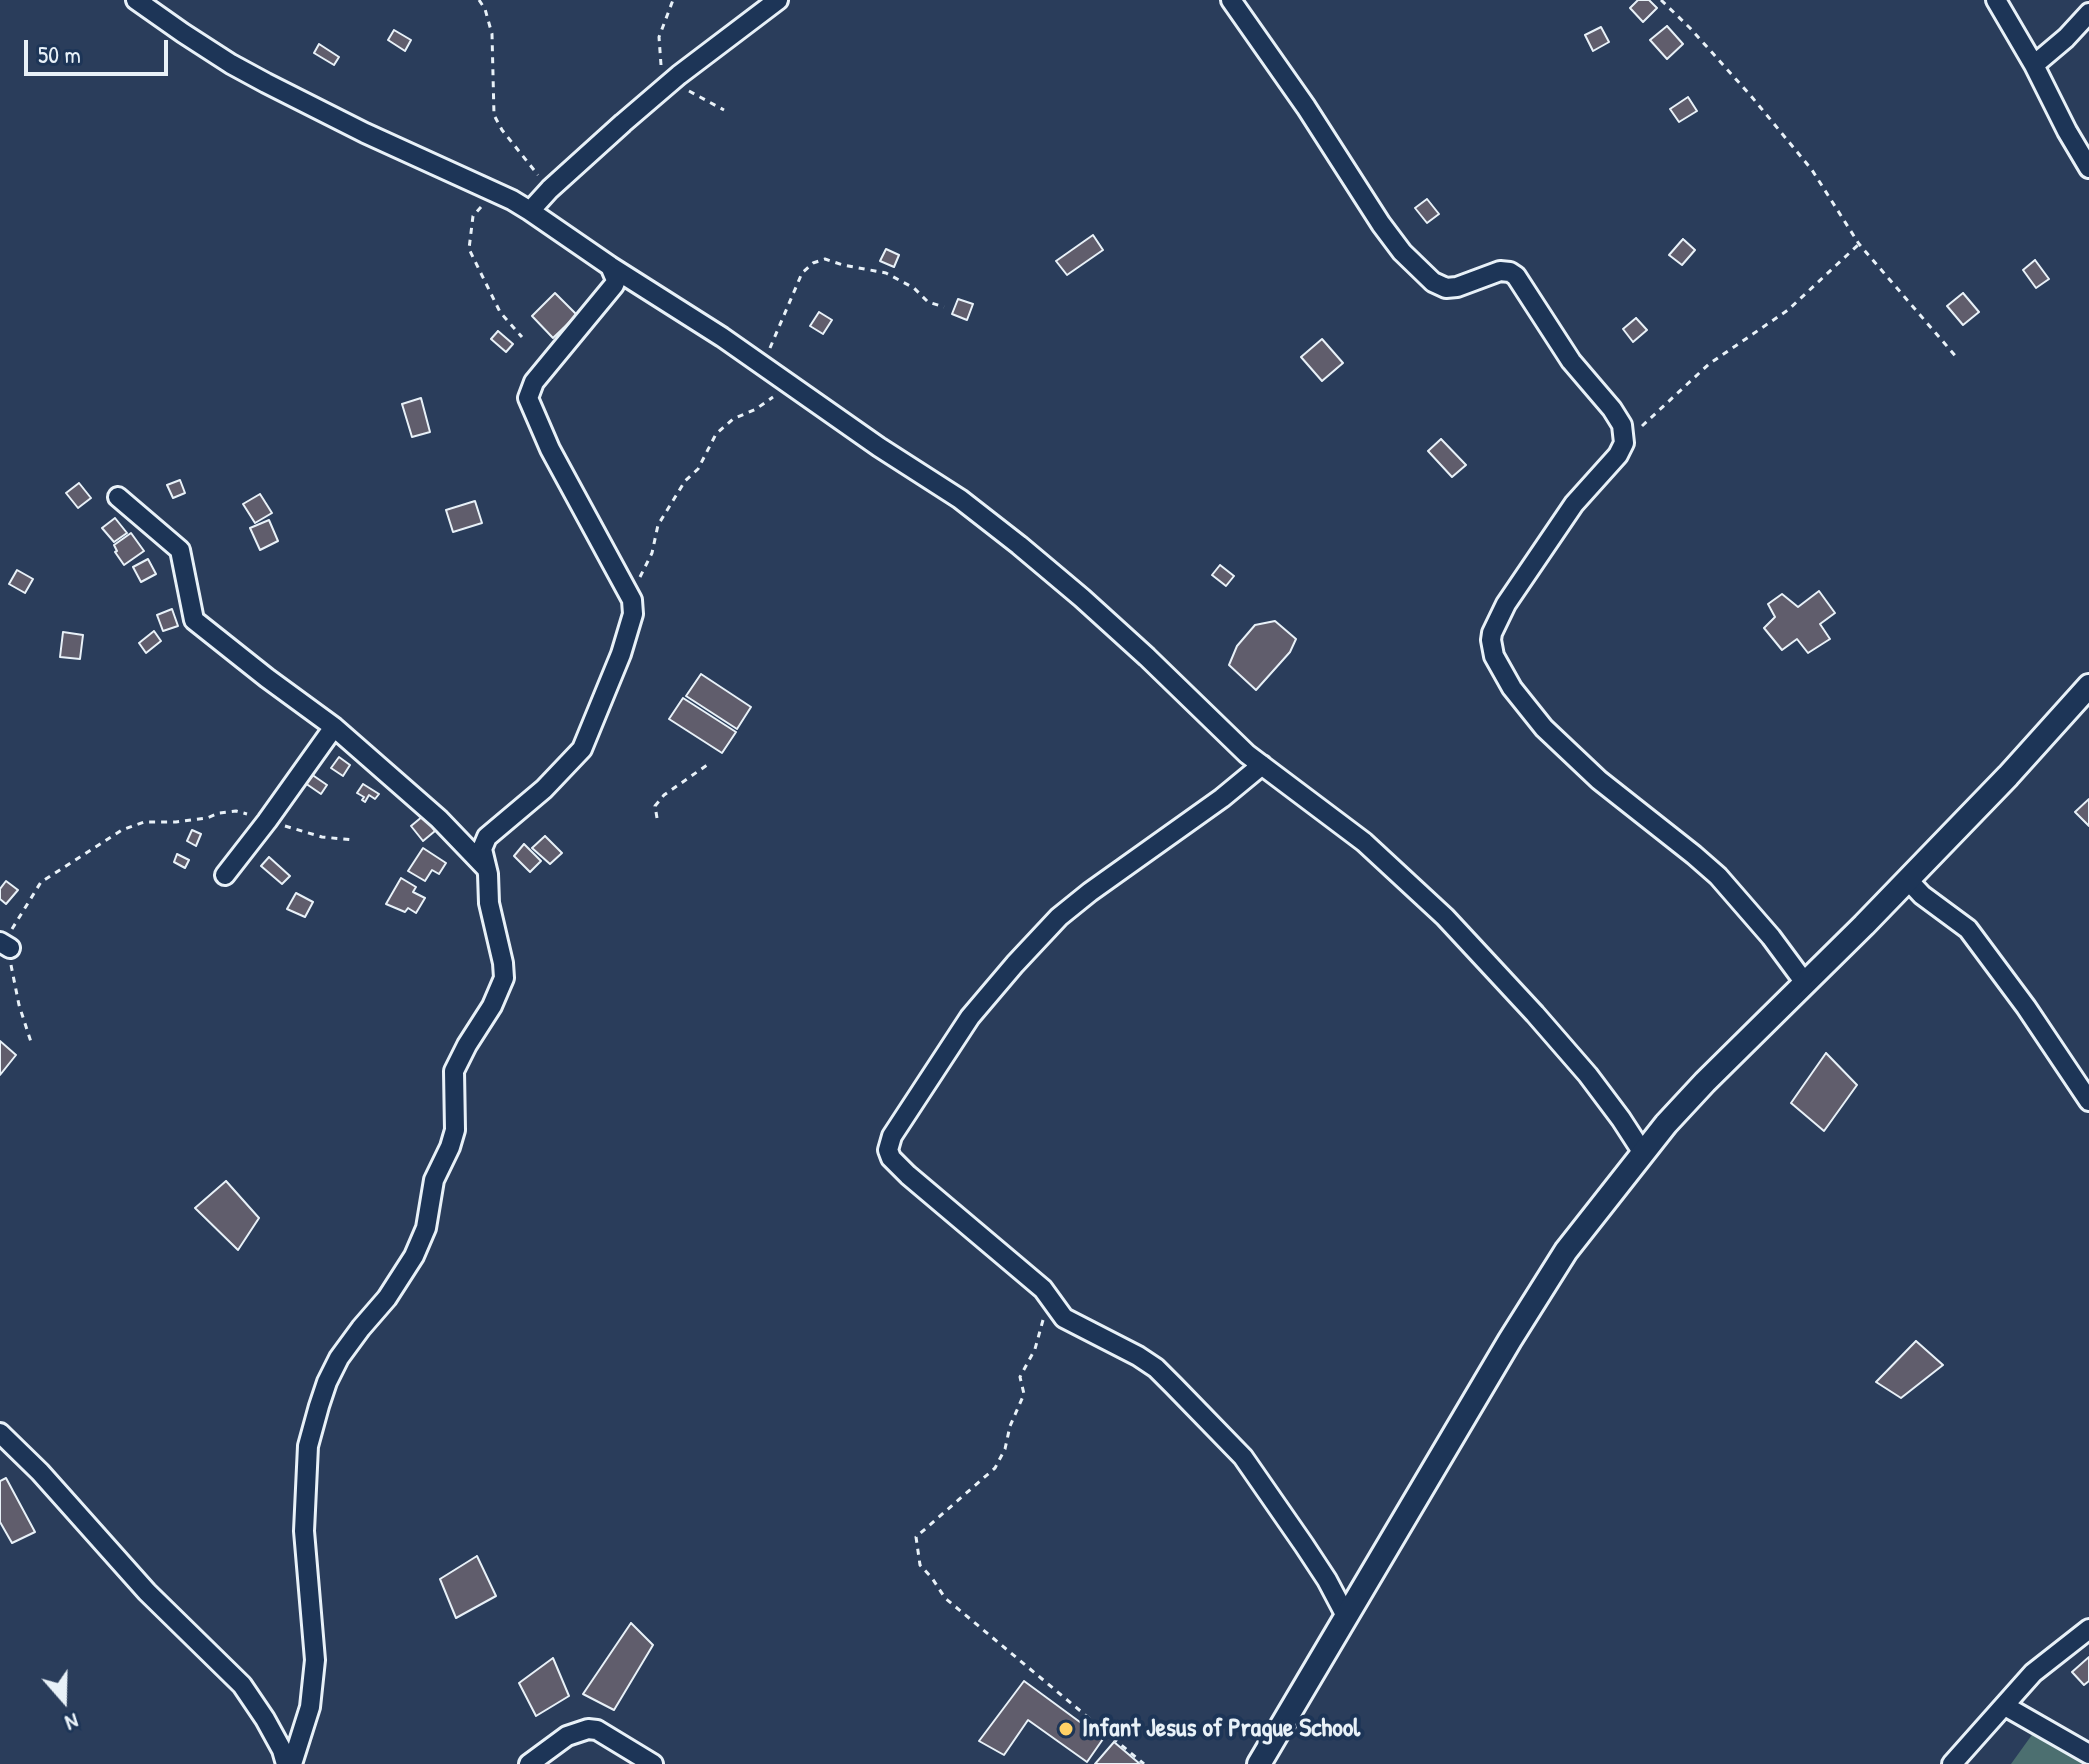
<!DOCTYPE html>
<style>
body{margin:0}
#map{position:relative;width:2089px;height:1764px;overflow:hidden;background:#2a3d5b;font-family:"Patrick Hand",sans-serif}
canvas{display:block}
.north{position:absolute;left:24px;top:1660px;width:80px;height:80px;-webkit-text-stroke:6px #1d3557;paint-order:stroke;rotate:160deg;font-size:22px;font-weight:700;line-height:32px;text-align:center;color:#e8f1f8}
.north::after{content:'';display:block;margin:auto;width:28px;height:36px;background:#e8f1f8;clip-path:polygon(50% 0,100% 100%,50% 72%,0 100%)}
.scale{position:absolute;left:24px;top:40px;width:144px;height:36px;box-sizing:border-box;border:4px solid #e8f1f8;border-top:0;padding-left:10px;font-size:24px;line-height:28px;white-space:nowrap;color:#e8f1f8;-webkit-text-stroke:6px #1d3557;paint-order:stroke}
</style>
<div id="map">
<canvas width="2089" height="1764"></canvas>
<div class="north">N</div>
<div class="scale">50 m</div>
</div>
<script>
const c = document.querySelector('canvas').getContext('2d');
c.lineJoin = 'round';
function fill(path, color) {
  c.fillStyle = color;
  c.fill(path, 'evenodd');
}
function shape(rows) {
  const path = new Path2D();
  for (const r of rows) {
    path.moveTo(r[0], r[1]);
    for (let i = 2; i < r.length; i += 2) path.lineTo(r[i], r[i + 1]);
  }
  return path;
}
function stroke(path, color, width, dash) {
  c.strokeStyle = color;
  c.lineWidth = width;
  c.lineCap = dash ? 'butt' : 'round';
  c.setLineDash(dash || []);
  c.stroke(path);
}
function write(font, color, halo, rows, align = 'center') {
  c.font = font + ' "Patrick Hand",sans-serif';
  c.lineWidth = 8;
  c.setLineDash([]);
  c.textBaseline = 'middle';
  c.strokeStyle = halo;
  c.fillStyle = color;
  for (const [text, x, y, turn = 0] of rows) {
    c.save();
    c.translate(x, y);
    c.rotate((+turn || 0) * Math.PI / 180);
    c.textAlign = isNaN(turn) ? turn : align;
    if (halo) c.strokeText(text, 0, 0);
    c.fillText(text, 0, 0);
    c.restore();
  }
}
const green = shape([
 [2039,1725,2089,1763,2089,1764,2011,1764]
]);
const building = shape([
 [1638,0,1649,0,1657,8,1643,22,1630,8,1638,0],
 [1667,26,1683,44,1667,59,1650,40,1667,26],
 [1601,27,1609,42,1593,51,1585,35,1601,27],
 [394,30,411,40,405,51,388,40,394,30],
 [319,44,339,57,334,65,314,53,319,44],
 [1688,97,1697,111,1679,122,1670,109,1688,97],
 [1427,199,1439,214,1427,223,1415,208,1427,199],
 [1093,235,1103,250,1067,275,1056,261,1093,235],
 [1683,239,1695,250,1682,265,1669,255,1683,239],
 [886,249,899,255,894,267,880,261,886,249],
 [2035,260,2049,279,2036,288,2023,270,2035,260],
 [555,293,577,315,553,338,532,316,555,293],
 [1963,293,1979,312,1963,325,1947,306,1963,293],
 [958,299,973,304,967,320,952,314,958,299],
 [819,312,832,320,823,334,810,326,819,312],
 [1636,318,1647,330,1633,342,1623,329,1636,318],
 [498,331,513,344,506,352,491,339,498,331],
 [1322,339,1343,363,1322,381,1301,357,1322,339],
 [421,398,430,432,412,437,402,404,421,398],
 [1441,439,1466,465,1452,477,1428,451,1441,439],
 [180,480,185,493,173,498,167,485,180,480],
 [79,483,91,498,78,508,66,493,79,483],
 [260,494,272,513,255,523,243,504,260,494],
 [475,501,482,523,453,532,446,510,475,501],
 [115,518,127,533,114,542,102,528,115,518],
 [269,520,278,541,260,550,250,528,269,520],
 [131,533,144,551,124,565,115,552,117,551,114,545,131,533],
 [148,559,156,574,141,582,133,567,148,559],
 [1220,565,1234,576,1226,586,1212,575,1220,565],
 [17,570,33,579,25,593,9,584,17,570],
 [1819,591,1835,613,1820,624,1830,639,1808,653,1797,639,1782,650,1764,628,1775,617,1768,604,1782,594,1798,607,1819,591],
 [172,609,178,626,163,631,157,615,172,609],
 [1275,621,1296,639,1290,652,1256,690,1229,665,1237,646,1255,625,1275,621],
 [154,631,161,641,146,653,139,643,154,631],
 [63,632,83,635,80,659,60,657,63,632],
 [701,674,751,707,737,729,686,696,701,674],
 [683,698,736,732,722,753,669,719,683,698],
 [339,757,350,765,343,776,331,768,339,757],
 [311,774,327,785,321,794,305,783,311,774],
 [363,784,379,794,375,799,369,795,365,802,362,800,364,797,357,793,363,784],
 [2089,799,2089,826,2075,812,2089,799],
 [423,816,435,831,423,841,411,826,423,816],
 [192,830,201,834,196,846,187,841,192,830],
 [545,836,562,853,550,864,532,848,545,836],
 [524,844,541,861,530,872,514,856,524,844],
 [423,848,446,863,439,874,432,870,425,881,408,871,423,848],
 [177,854,189,860,185,868,174,862,177,854],
 [269,857,290,876,282,884,261,866,269,857],
 [401,878,416,887,413,892,425,898,416,913,408,908,405,912,386,904,401,878],
 [6,881,18,890,6,904,0,899,0,889,6,881],
 [296,893,313,902,305,917,287,909,296,893],
 [0,1041,16,1055,0,1075,0,1041],
 [1826,1053,1857,1085,1824,1131,1791,1103,1826,1053],
 [226,1181,259,1218,238,1250,195,1208,226,1181],
 [1916,1341,1943,1365,1901,1398,1876,1382,1916,1341],
 [6,1478,35,1532,12,1543,0,1522,0,1481,6,1478],
 [477,1556,496,1596,456,1618,440,1579,477,1556],
 [631,1623,653,1645,614,1710,583,1694,631,1623],
 [2089,1657,2089,1681,2084,1685,2072,1672,2089,1657],
 [553,1658,569,1696,536,1716,519,1683,553,1658],
 [1024,1681,1103,1739,1087,1762,1028,1720,1004,1755,979,1741,1024,1681],
 [1114,1742,1140,1764,1095,1764,1114,1742]
]);
const path = shape([
 [479,0,485,9,492,34,494,115,502,130,538,175],
 [1661,0,1690,28,1751,96,1812,170,1859,244,1958,359],
 [661,65,659,37,673,0],
 [689,91,724,110],
 [481,207,473,216,469,249,500,312,522,337],
 [770,348,802,273,813,263,825,259,843,265,886,273,914,288,928,302,944,307],
 [1642,426,1709,364,1788,310,1859,244],
 [640,577,652,553,658,525,685,481,698,469,716,434,733,419,756,409,773,397],
 [657,818,655,806,664,795,710,763],
 [285,826,322,837,354,840],
 [12,929,41,882,122,830,144,822,176,822,207,818,219,813,236,811,247,814],
 [11,965,19,1005,31,1042],
 [1043,1320,1035,1349,1020,1377,1024,1394,1010,1426,1005,1449,995,1468,916,1537,920,1565,932,1578,945,1598,1144,1764]
]);
const minor = shape([
 [136,0,183,33,231,64,266,83,365,133,512,200,530,211,610,266,722,337,879,447,960,499,1019,545,1082,598,1147,657,1247,754,1364,842,1445,917,1535,1014,1588,1075,1621,1119,1643,1153],
 [1231,0,1306,107,1381,224,1402,252,1433,282,1446,288,1457,287,1500,271,1510,272,1516,276,1571,361,1612,409,1622,425,1624,443,1618,455,1574,504,1506,604,1492,633,1491,640,1494,656,1512,688,1544,728,1599,780,1694,855,1718,876,1771,937,1805,983],
 [1996,0,2034,65,2067,131,2089,168],
 [2034,65,2066,38,2089,13],
 [530,211,550,189,623,123,679,75,778,0],
 [118,497,180,550,194,620,267,678,334,727,439,819,485,867],
 [1262,765,1222,798,1090,892,1059,917,1015,964,970,1017,892,1136,888,1150,891,1158,908,1175,1043,1289,1064,1318,1138,1356,1156,1368,1174,1386,1243,1457,1304,1545,1327,1580,1346,1616],
 [225,875,267,821,334,727],
 [1908,880,1922,895,1968,929,2026,1007,2089,1101],
 [0,942,10,948],
 [0,1433,40,1472,147,1592,242,1685,265,1719,282,1750,286,1764],
 [2005,1706,2089,1754],
 [292,1764,310,1707,315,1660,304,1531,308,1446,319,1406,327,1382,339,1358,361,1328,387,1298,414,1256,426,1228,434,1180,450,1147,455,1130,454,1071,467,1045,492,1006,504,978,503,963,489,903,488,874,482,849,487,837,544,789,582,749,621,654,633,614,632,600,550,449,528,398,534,382,614,285,616,280,610,266],
 [529,1764,567,1736,588,1729,597,1730,653,1764],
 [1952,1764,2033,1673,2089,1629]
]);
const tertiary = shape([
 [1259,1764,1510,1340,1566,1251,1666,1124,1705,1082,1864,925,2008,776,2089,686]
]);
const markers = [
 [1066,1729,8,"#ffd166"]
];
const poiNames = [
 ["Infant Jesus of Prague School",1082,1729]
];
fill(green, '#4c6f70');
fill(building, '#605d6c');
stroke(building, '#e8f1f8', 2);
stroke(minor, '#e8f1f8', 24);
stroke(tertiary, '#e8f1f8', 28);
stroke(path, '#e8f1f8', 3, [6, 6]);
stroke(minor, '#1d3557', 18);
stroke(tertiary, '#1d3557', 22);
for (const [x, y, r, color] of markers) {
  const dot = new Path2D();
  dot.arc(x, y, r, 0, 2 * Math.PI);
  c.fillStyle = color;
  c.fill(dot);
  stroke(dot, '#1d3557', 3);
}
write('bold 26px', '#e8f1f8', '#1d3557', poiNames, 'left');
</script>
